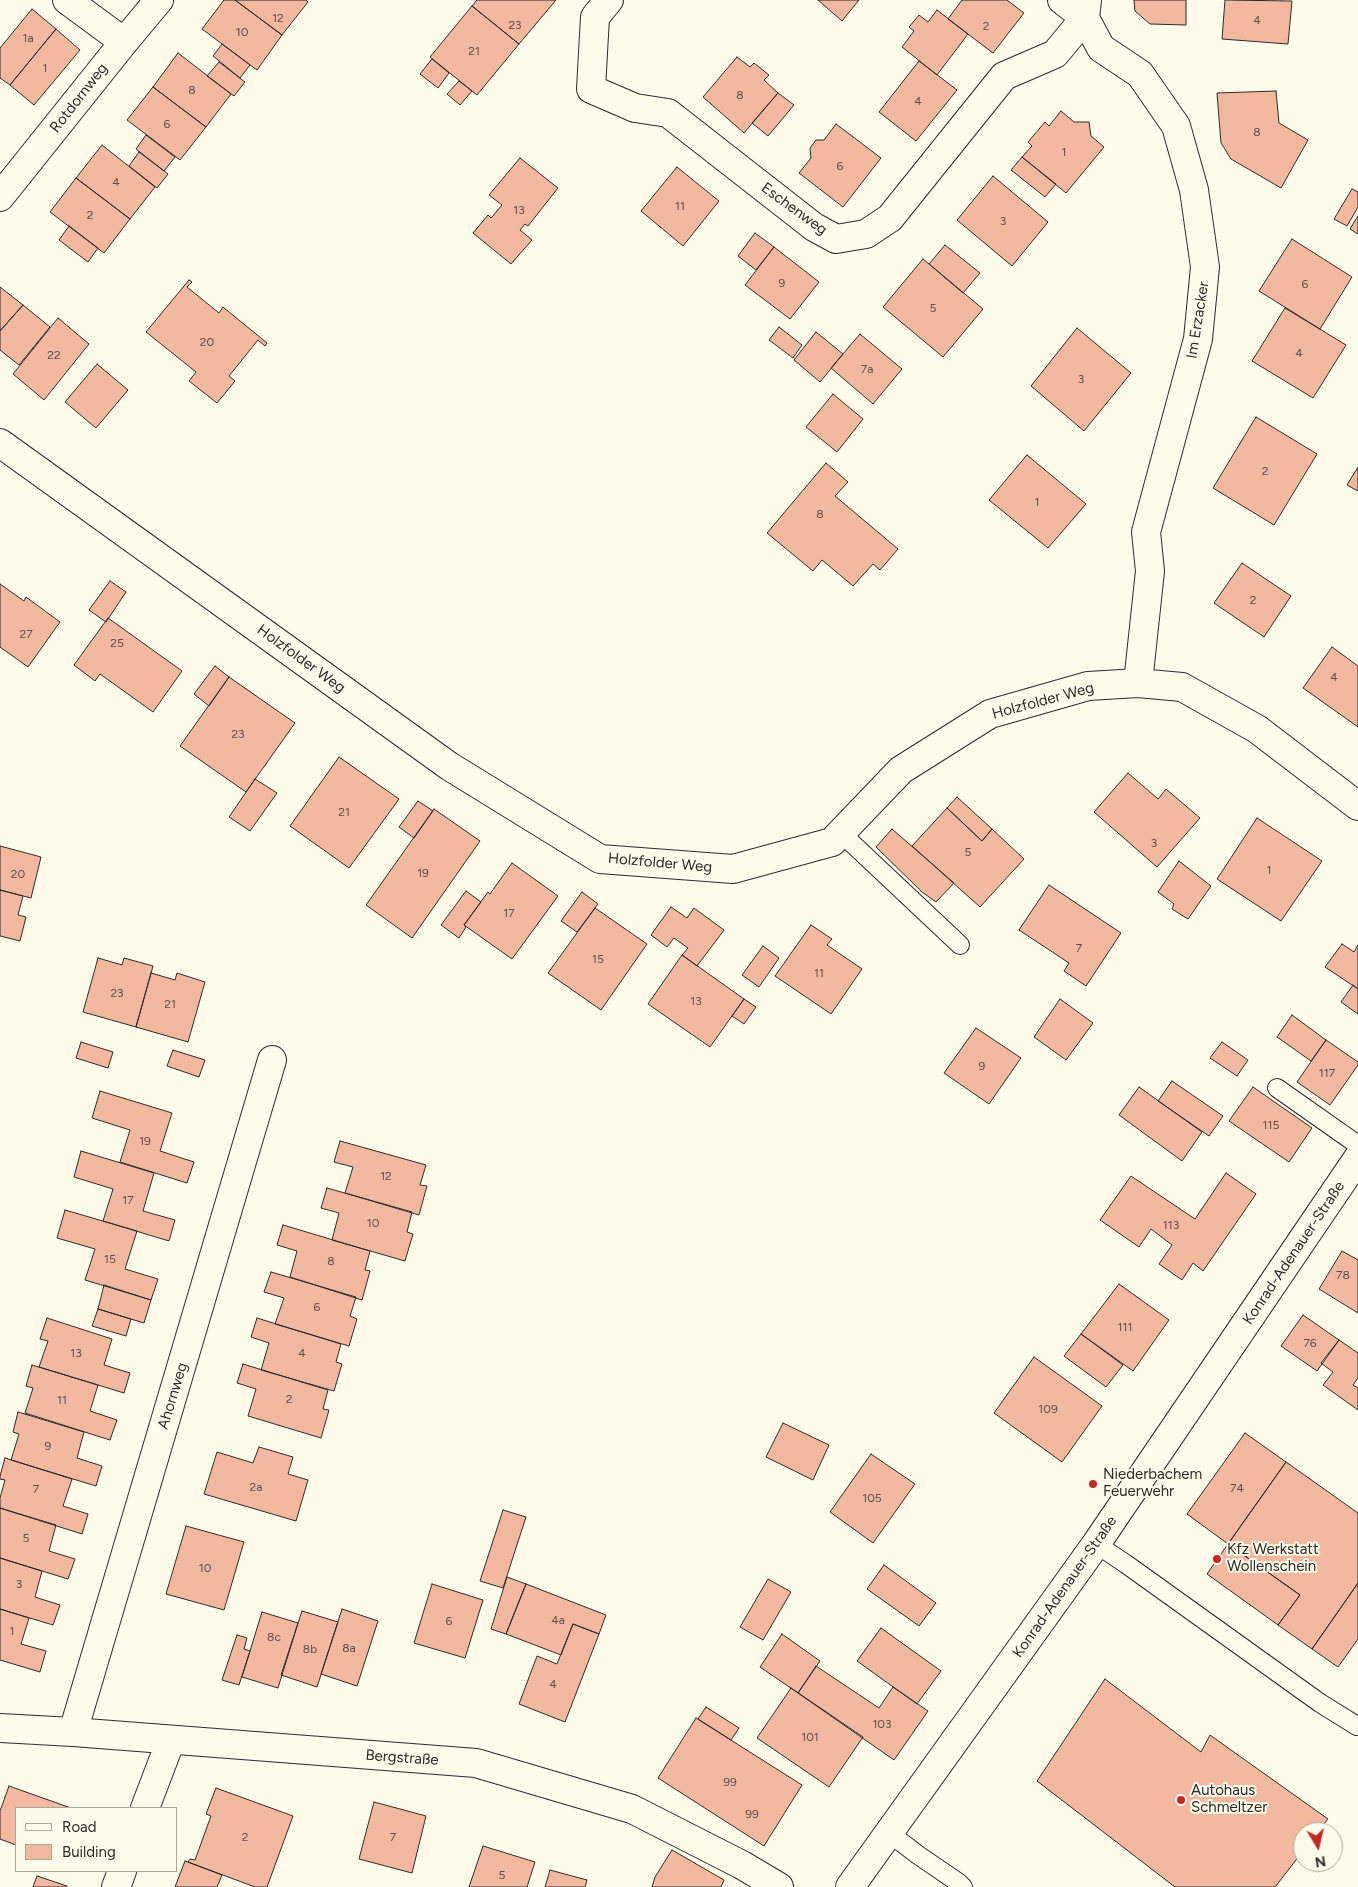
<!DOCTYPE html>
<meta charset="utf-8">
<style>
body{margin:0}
#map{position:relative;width:1358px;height:1887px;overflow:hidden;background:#fdfbea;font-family:Figtree,sans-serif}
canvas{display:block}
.legend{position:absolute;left:15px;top:1807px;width:162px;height:65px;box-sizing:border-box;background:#fdfbea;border:1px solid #a9a89e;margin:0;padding:6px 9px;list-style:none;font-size:15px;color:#2b2b2b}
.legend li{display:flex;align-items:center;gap:10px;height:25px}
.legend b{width:25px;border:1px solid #a9a89e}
.north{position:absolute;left:1293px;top:1822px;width:50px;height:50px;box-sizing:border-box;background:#fdfbea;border:1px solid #a9a89e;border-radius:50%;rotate:171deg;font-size:14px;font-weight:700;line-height:20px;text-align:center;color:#2b2b2b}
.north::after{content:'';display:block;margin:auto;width:18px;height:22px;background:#c62828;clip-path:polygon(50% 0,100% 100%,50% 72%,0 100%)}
</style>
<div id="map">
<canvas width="1358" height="1887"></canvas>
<ul class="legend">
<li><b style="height:6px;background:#fdfbea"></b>Road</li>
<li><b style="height:14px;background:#f2b8a0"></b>Building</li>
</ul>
<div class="north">N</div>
</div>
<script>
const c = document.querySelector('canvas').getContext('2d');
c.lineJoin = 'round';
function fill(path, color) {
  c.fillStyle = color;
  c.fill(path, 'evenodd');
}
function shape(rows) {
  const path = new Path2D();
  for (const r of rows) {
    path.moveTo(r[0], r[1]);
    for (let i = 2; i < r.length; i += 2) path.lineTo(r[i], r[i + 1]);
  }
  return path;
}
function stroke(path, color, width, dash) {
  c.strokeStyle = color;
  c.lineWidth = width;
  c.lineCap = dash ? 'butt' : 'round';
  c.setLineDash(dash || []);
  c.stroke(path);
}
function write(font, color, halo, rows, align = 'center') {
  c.font = font + ' Figtree,sans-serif';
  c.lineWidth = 4;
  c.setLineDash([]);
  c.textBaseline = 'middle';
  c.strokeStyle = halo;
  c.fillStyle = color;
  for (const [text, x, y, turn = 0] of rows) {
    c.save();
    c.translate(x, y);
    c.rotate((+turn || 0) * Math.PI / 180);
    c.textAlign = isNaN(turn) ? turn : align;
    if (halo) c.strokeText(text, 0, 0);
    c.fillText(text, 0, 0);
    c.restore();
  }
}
const building = shape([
 [224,0,235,0,282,35,257,70,202,29,224,0],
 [235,0,306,0,308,2,282,35,235,0],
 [477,0,556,0,519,44,472,6,477,0],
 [818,0,859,0,842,21,818,0],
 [962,0,1007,0,1024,13,993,53,948,19,962,0],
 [1134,0,1186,0,1186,25,1150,24,1135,11,1134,0],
 [1225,0,1292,1,1288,44,1222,39,1225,0],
 [472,6,519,44,477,95,430,57,472,6],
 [32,9,56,29,10,85,0,78,0,48,32,9],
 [937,10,968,34,937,75,902,47,914,31,909,27,919,15,928,22,937,10],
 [56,29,80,50,34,105,10,85,56,29],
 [222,44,250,65,240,78,213,56,222,44],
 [178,53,231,94,206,127,153,87,178,53],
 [737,57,750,67,754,63,769,75,764,80,778,93,744,133,703,97,737,57],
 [432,59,449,73,438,88,420,74,432,59],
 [919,61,957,90,916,141,879,112,919,61],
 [219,62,245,82,234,96,207,76,219,62],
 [459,81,472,91,460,105,447,94,459,81],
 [153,87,206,127,180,160,127,120,153,87],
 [1276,91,1279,123,1308,140,1281,188,1231,159,1221,143,1217,93,1276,91],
 [778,93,794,105,768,136,752,123,778,93],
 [1061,111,1074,122,1089,122,1091,136,1104,147,1066,193,1022,157,1032,146,1028,142,1045,122,1049,126,1061,111],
 [836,124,881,158,843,207,799,173,811,158,810,148,816,140,824,140,836,124],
 [146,135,175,157,164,171,136,149,146,135],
 [102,145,155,187,130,219,76,178,102,145],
 [139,152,168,174,157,188,129,166,139,152],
 [1022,157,1056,184,1045,197,1011,170,1022,157],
 [520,158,558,188,528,226,525,224,520,230,532,240,511,264,473,233,488,215,491,218,502,205,489,195,520,158],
 [677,167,719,201,683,246,641,211,677,167],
 [993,176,1048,222,1012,266,957,220,993,176],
 [76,178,130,219,104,253,50,212,76,178],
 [1352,189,1358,192,1358,207,1347,226,1334,219,1352,189],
 [1358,216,1358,234,1350,229,1358,216],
 [69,226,98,248,88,262,59,240,69,226],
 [755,233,774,247,756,270,738,256,755,233],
 [1292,239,1352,277,1320,329,1259,291,1292,239],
 [945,245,980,273,963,293,929,264,945,245],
 [774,247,819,282,790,319,745,285,774,247],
 [923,259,983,309,943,357,883,307,923,259],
 [189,280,192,282,187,287,219,313,223,307,267,343,265,346,258,340,229,376,235,381,217,403,189,381,196,372,146,332,189,280],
 [0,287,23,305,0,331,0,287],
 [23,305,50,327,19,365,0,350,0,331,23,305],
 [1285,308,1346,345,1313,398,1252,361,1285,308],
 [58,318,89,344,44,400,13,374,58,318],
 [779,327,802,345,793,358,769,340,779,327],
 [1077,328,1131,373,1084,431,1031,386,1077,328],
 [816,332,843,354,820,382,794,360,816,332],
 [860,334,902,369,873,404,831,368,860,334],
 [97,364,128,390,96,428,65,402,97,364],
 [833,394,863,419,837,452,806,427,833,394],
 [1256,417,1317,454,1274,525,1213,488,1256,417],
 [1027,455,1086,504,1048,548,989,500,1027,455],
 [826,463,848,482,835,496,898,549,880,570,873,564,853,586,822,560,813,571,767,533,826,463],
 [1358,467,1358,491,1347,485,1358,467],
 [1242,563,1291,596,1264,637,1214,603,1242,563],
 [110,581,126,592,106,622,89,610,110,581],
 [0,584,24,601,26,597,60,622,28,667,0,647,0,584],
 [108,618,182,671,153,712,100,674,95,681,74,665,108,618],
 [1332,647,1358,666,1358,727,1303,688,1332,647],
 [215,666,229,677,209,706,194,694,215,666],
 [229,677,295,723,246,792,180,746,229,677],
 [339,757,399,799,349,868,290,826,339,757],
 [1128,773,1158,799,1166,789,1200,818,1157,867,1094,812,1128,773],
 [255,779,277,793,250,831,229,817,255,779],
 [957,797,992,829,982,841,947,808,957,797],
 [418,801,433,811,414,838,399,827,418,801],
 [947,808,982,841,992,829,1024,859,980,907,912,846,947,808],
 [434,809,480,841,412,938,366,905,434,809],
 [1257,818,1322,861,1281,921,1217,879,1257,818],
 [892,829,954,883,936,902,922,892,876,847,892,829],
 [0,846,41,857,31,898,0,890,0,846],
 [1179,861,1211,886,1188,919,1172,909,1174,904,1158,892,1179,861],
 [512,863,558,896,512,959,464,925,488,892,490,894,512,863],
 [1049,885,1121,933,1086,986,1064,971,1069,963,1019,930,1049,885],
 [0,890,23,896,18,915,26,917,20,941,0,936,0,890],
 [466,891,481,902,464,925,466,927,459,938,441,925,466,891],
 [582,892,598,904,577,932,561,921,582,892],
 [671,907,687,918,694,908,724,930,697,966,682,955,688,948,674,938,667,947,651,935,671,907],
 [595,908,647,944,601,1010,548,973,595,908],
 [811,925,832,939,827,945,862,969,831,1014,775,976,811,925],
 [1342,944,1354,952,1358,945,1358,989,1325,967,1342,944],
 [763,946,779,958,759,987,742,975,763,946],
 [682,955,744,999,710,1047,648,1004,682,955],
 [98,958,122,965,124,958,153,966,136,1027,83,1012,98,958],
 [151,973,175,980,177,973,205,982,188,1042,136,1027,151,973],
 [1353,985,1358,989,1358,1014,1341,1002,1353,985],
 [744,999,756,1007,744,1024,732,1016,744,999],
 [1060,999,1093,1023,1066,1060,1034,1037,1060,999],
 [1292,1015,1326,1040,1311,1061,1277,1037,1292,1015],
 [976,1028,1021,1058,989,1104,944,1073,976,1028],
 [1326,1040,1358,1062,1358,1065,1330,1105,1297,1082,1326,1040],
 [81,1042,113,1052,108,1068,76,1058,81,1042],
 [1222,1042,1248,1060,1237,1076,1210,1058,1222,1042],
 [173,1050,205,1060,199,1077,167,1066,173,1050],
 [1172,1081,1223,1116,1209,1136,1158,1101,1172,1081],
 [1139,1087,1202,1132,1182,1161,1119,1115,1139,1087],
 [1253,1087,1312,1128,1289,1162,1229,1121,1253,1087],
 [100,1091,172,1113,160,1151,194,1162,187,1183,120,1162,130,1130,92,1118,100,1091],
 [340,1141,426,1165,420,1185,427,1186,419,1215,345,1193,353,1167,334,1162,340,1141],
 [81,1151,154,1173,143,1211,175,1220,169,1241,103,1221,113,1189,74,1177,81,1151],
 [1226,1173,1256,1194,1203,1271,1193,1263,1182,1280,1159,1264,1172,1245,1151,1229,1139,1247,1100,1220,1131,1176,1195,1219,1226,1173],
 [327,1188,412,1212,407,1232,413,1234,405,1261,332,1240,339,1213,321,1208,327,1188],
 [65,1210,137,1231,125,1269,158,1279,151,1300,85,1280,95,1249,57,1238,65,1210],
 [283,1225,370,1251,365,1270,370,1271,362,1300,290,1277,297,1251,277,1245,283,1225],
 [1342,1251,1358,1260,1358,1313,1319,1289,1342,1251],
 [271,1272,356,1297,350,1316,357,1319,349,1346,275,1324,284,1298,264,1292,271,1272],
 [1119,1284,1169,1320,1133,1371,1081,1334,1119,1284],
 [104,1285,151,1300,144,1323,98,1309,104,1285],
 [98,1309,131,1319,126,1336,92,1326,98,1309],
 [1303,1315,1339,1340,1317,1371,1281,1346,1303,1315],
 [47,1318,112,1339,104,1365,130,1373,124,1393,39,1367,48,1341,40,1339,47,1318],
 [257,1318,341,1344,336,1362,342,1364,334,1391,261,1370,269,1343,251,1337,257,1318],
 [1081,1334,1123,1365,1106,1387,1064,1356,1081,1334],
 [1339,1340,1358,1353,1358,1378,1353,1385,1358,1388,1358,1410,1323,1385,1333,1372,1321,1363,1339,1340],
 [1034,1357,1102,1406,1062,1462,994,1413,1034,1357],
 [243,1364,328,1390,323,1409,329,1410,321,1438,248,1416,256,1389,237,1383,243,1364],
 [32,1365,98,1385,90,1411,117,1420,110,1440,25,1413,33,1388,26,1386,32,1365],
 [18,1412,84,1432,77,1458,102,1466,96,1486,11,1460,19,1434,13,1432,18,1412],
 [783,1423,829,1445,813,1480,766,1457,783,1423],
 [1245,1433,1286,1462,1228,1544,1187,1514,1245,1433],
 [259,1447,293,1457,288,1474,308,1480,296,1521,204,1494,217,1452,253,1463,259,1447],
 [871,1454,915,1484,873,1543,830,1512,871,1454],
 [5,1458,72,1479,63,1506,88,1514,82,1534,0,1508,0,1498,5,1480,0,1479,0,1476,5,1458],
 [1286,1462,1358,1513,1358,1583,1312,1649,1278,1625,1300,1595,1228,1544,1286,1462],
 [0,1508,56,1525,49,1551,75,1559,68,1579,0,1558,0,1508],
 [503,1510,526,1517,503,1588,480,1581,503,1510],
 [186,1526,244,1542,224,1610,166,1594,186,1526],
 [1228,1544,1300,1595,1278,1625,1207,1574,1228,1544],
 [0,1558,42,1571,35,1597,60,1605,53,1625,0,1609,0,1558],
 [884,1565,936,1603,919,1626,867,1589,884,1565],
 [507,1577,526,1584,506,1634,491,1629,507,1577],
 [768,1579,791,1592,763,1640,740,1627,768,1579],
 [1358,1583,1358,1639,1338,1667,1312,1649,1358,1583],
 [432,1584,483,1600,465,1658,414,1643,432,1584],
 [526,1584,606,1615,599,1634,573,1624,561,1655,506,1634,526,1584],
 [0,1609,29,1618,21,1644,46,1651,40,1672,0,1660,0,1609],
 [342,1609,378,1621,357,1686,321,1674,342,1609],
 [302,1611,338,1622,317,1687,281,1675,302,1611],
 [262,1612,298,1623,278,1688,242,1677,262,1612],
 [573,1624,599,1634,565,1722,519,1704,537,1656,557,1664,573,1624],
 [881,1628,941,1671,917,1704,857,1661,881,1628],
 [782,1634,820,1661,798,1693,760,1667,782,1634],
 [237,1635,247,1638,244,1649,250,1651,239,1685,222,1680,237,1635],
 [816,1666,879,1708,893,1687,928,1711,894,1760,798,1693,816,1666],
 [1105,1679,1201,1752,1210,1735,1328,1819,1318,1832,1303,1832,1303,1851,1275,1887,1175,1887,1037,1781,1105,1679],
 [791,1688,863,1737,829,1787,757,1738,791,1688],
 [706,1707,739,1728,731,1740,698,1719,706,1707],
 [696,1718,802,1785,764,1846,658,1778,696,1718],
 [9,1786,71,1808,16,1808,16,1845,0,1839,0,1811,9,1786],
 [216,1788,293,1816,267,1887,255,1887,188,1862,190,1859,195,1860,211,1816,206,1814,216,1788],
 [374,1802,426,1816,412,1873,359,1859,374,1802],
 [483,1846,535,1862,527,1887,469,1887,483,1846],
 [672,1850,724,1880,721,1887,652,1887,655,1877,672,1850],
 [185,1861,222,1875,217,1887,175,1887,185,1861],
 [550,1870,587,1880,585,1887,545,1887,550,1870],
 [37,1876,67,1886,67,1887,33,1887,37,1876]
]);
const lane = shape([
 [841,833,960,945],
 [1277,1088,1358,1145],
 [1096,1544,1126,1564,1320,1703,1357,1726],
 [888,1832,918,1855,959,1883,963,1887]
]);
const street = shape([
 [67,0,124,42],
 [609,0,595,17,591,89,635,108,668,113,814,227,836,239,866,234,890,218,1004,76,1055,54,1085,18,1087,0],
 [1062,0,1085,18,1101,48,1140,74,1176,126,1194,190,1205,267,1198,339,1146,532,1150,571,1138,683],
 [0,197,124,42,159,0],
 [0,443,449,766,600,859,733,869,832,842,901,770,990,714,1088,686,1138,683,1182,687,1257,729,1358,806],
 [0,1728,73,1732,476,1763,632,1809,742,1865,779,1887],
 [73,1732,272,1060],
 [145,1808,171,1740],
 [116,1887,122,1871]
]);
const secondary = shape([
 [850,1887,1096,1544,1358,1158]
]);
const markers = [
 [1093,1484,5,"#c62828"],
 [1217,1559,5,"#c62828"],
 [1181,1800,5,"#c62828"]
];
const numberNames = [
 ["12",278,18],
 ["4",1257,20],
 ["23",515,25],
 ["2",986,26],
 ["10",242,32],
 ["1a",28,38],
 ["21",474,51],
 ["1",45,68],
 ["8",192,90],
 ["8",740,95],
 ["4",918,101],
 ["6",167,124],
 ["8",1257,132],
 ["1",1064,152],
 ["6",840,166],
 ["4",116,182],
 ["11",680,206],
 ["13",519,210],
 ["2",90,215],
 ["3",1003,221],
 ["9",782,283],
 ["6",1305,284],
 ["5",933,308],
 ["20",207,342],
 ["4",1299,353],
 ["22",54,355],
 ["7a",867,369],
 ["3",1081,379],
 ["2",1265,471],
 ["1",1037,502],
 ["8",820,514],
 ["2",1253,600],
 ["27",26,634],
 ["25",117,643],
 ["4",1334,677],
 ["23",238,734],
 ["21",344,812],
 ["3",1154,843],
 ["5",968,852],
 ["1",1269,870],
 ["19",423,873],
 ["20",18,874],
 ["17",509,913],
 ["7",1079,948],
 ["15",598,959],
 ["11",819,973],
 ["23",117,993],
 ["13",696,1001],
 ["21",170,1004],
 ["9",982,1066],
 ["117",1327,1073],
 ["115",1271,1125],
 ["19",145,1141],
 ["12",386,1176],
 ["17",128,1200],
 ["10",373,1223],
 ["113",1171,1225],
 ["15",110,1259],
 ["8",331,1261],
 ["78",1343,1275],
 ["6",317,1307],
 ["111",1125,1327],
 ["76",1310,1343],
 ["13",76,1353],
 ["4",302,1353],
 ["2",289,1399],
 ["11",62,1400],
 ["109",1048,1409],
 ["9",48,1446],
 ["2a",256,1487],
 ["74",1237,1488],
 ["7",36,1489],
 ["105",872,1498],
 ["5",26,1538],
 ["10",205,1568],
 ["3",19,1584],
 ["4a",558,1620],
 ["6",449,1621],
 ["1",12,1631],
 ["8c",274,1637],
 ["8a",349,1648],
 ["8b",310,1649],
 ["4",553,1684],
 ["103",882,1724],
 ["101",810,1737],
 ["99",730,1782],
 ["99",752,1814],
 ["2",245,1837],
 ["7",393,1837],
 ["5",502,1875]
];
const streetNames = [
 ["Rotdornweg",79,98,-52],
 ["Eschenweg",794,209,36],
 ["Im Erzacker",1198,320,-81],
 ["Holzfolder Weg",301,659,36],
 ["Holzfolder Weg",1043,701,-15],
 ["Holzfolder Weg",660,863,5],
 ["Konrad-Adenauer-Straße",1294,1253,-56],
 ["Ahornweg",173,1396,-73],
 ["Konrad-Adenauer-Straße",1065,1587,-55],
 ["Bergstraße",402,1758,4]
];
const poiNames = [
 ["Niederbachem",1103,1475],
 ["Feuerwehr",1103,1492],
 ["Kfz Werkstatt",1227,1550],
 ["Wollenschein",1227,1567],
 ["Autohaus",1191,1791],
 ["Schmeltzer",1191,1808]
];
fill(building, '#f2b8a0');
stroke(building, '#2b2b2b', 1);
stroke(lane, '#2b2b2b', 20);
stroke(street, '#2b2b2b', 30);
stroke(secondary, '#2b2b2b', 30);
stroke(lane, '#fdfbea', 18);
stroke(street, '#fdfbea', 28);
stroke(secondary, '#fdfbea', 28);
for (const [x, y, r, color] of markers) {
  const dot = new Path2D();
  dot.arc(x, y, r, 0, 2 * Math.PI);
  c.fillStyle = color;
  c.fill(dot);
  stroke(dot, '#fdfbea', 2);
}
write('12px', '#5d4e48', null, numberNames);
write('15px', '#2b2b2b', '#fdfbea', streetNames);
write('15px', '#2b2b2b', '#fdfbea', poiNames, 'left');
</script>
